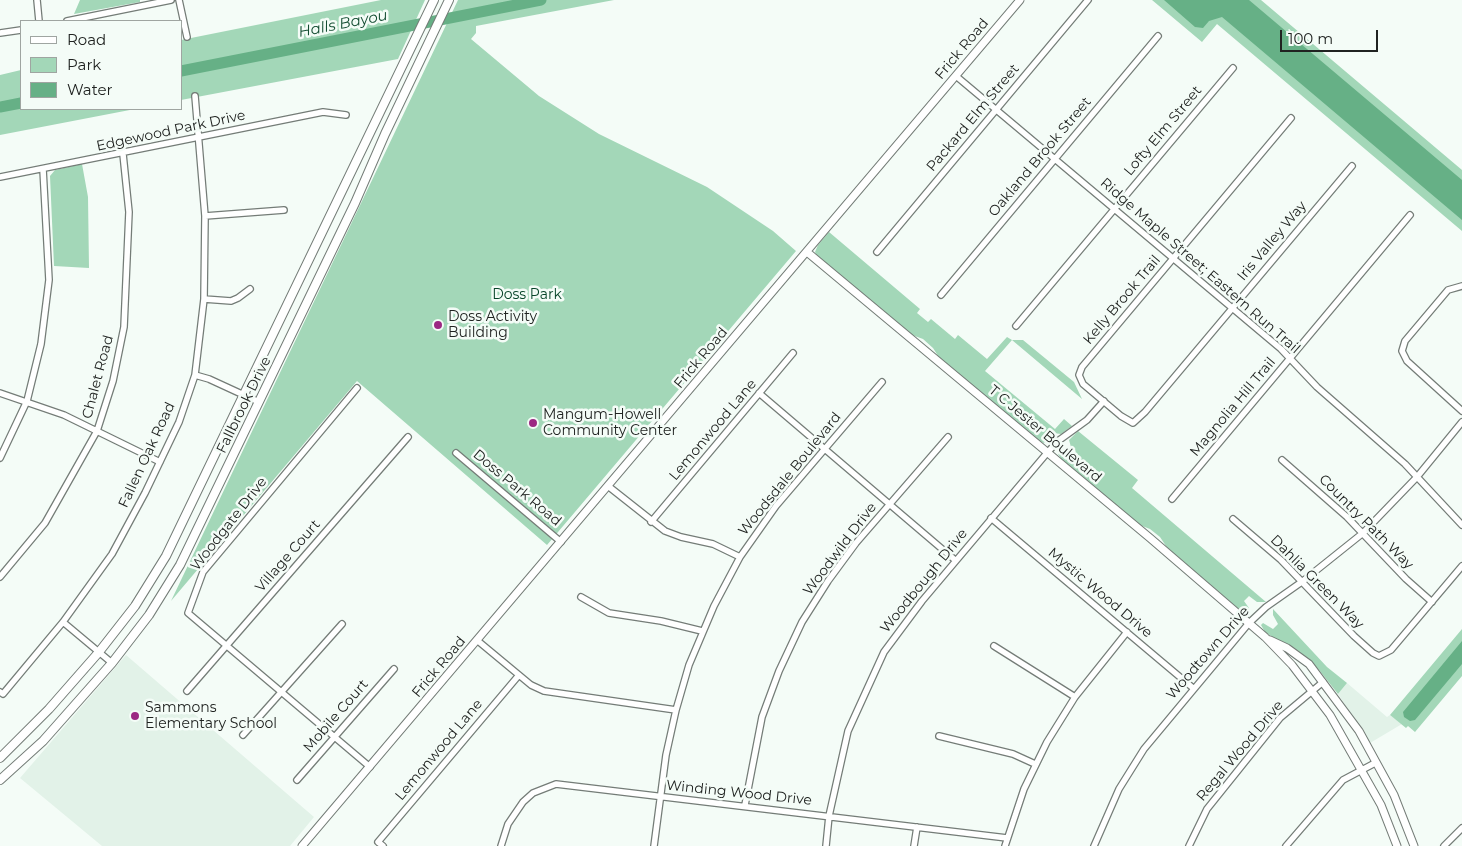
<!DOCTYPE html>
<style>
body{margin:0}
#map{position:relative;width:1462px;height:846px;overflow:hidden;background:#f4fcf7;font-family:Montserrat,sans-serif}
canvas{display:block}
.legend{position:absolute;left:20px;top:20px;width:162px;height:90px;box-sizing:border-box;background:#f4fcf7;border:1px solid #9fa5a1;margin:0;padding:6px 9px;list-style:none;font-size:15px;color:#202321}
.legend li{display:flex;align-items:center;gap:10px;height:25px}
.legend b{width:25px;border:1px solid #9fa5a1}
.scale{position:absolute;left:1280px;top:30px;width:98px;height:22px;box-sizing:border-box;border:2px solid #202321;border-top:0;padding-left:6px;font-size:15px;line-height:18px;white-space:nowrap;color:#202321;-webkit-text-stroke:4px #f4fcf7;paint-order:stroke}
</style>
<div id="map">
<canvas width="1462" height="846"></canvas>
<ul class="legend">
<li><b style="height:6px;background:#fff"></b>Road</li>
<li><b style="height:14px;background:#a3d7b8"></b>Park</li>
<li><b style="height:14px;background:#66b086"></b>Water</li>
</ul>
<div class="scale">100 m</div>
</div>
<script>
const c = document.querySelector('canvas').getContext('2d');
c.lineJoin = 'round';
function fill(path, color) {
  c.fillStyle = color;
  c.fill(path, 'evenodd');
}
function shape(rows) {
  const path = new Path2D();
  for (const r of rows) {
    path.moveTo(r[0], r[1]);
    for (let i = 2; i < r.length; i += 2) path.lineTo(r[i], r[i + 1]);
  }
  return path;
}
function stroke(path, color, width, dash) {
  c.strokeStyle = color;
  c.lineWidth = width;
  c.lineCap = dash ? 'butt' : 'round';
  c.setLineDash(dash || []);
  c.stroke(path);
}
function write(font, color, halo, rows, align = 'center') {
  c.font = font + ' Montserrat,sans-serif';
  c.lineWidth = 5;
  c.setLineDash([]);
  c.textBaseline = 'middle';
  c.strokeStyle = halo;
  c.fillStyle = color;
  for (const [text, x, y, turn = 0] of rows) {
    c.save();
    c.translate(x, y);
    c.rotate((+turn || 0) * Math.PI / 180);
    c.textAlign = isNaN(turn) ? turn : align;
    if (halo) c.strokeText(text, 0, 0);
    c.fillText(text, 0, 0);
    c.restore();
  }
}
const built = shape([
 [126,655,314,817,290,846,102,846,20,778],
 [1347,683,1387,717,1390,715,1402,724,1370,743,1338,694]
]);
const green = shape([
 [80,0,140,0,140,2,74,14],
 [381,0,425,0,398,59,181,100,181,40],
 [458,0,614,0,476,26,476,33,471,39,539,96,599,134,707,187,773,231,796,251,547,545,357,381,171,601],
 [1152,0,1261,0,1462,170,1462,231,1217,24,1202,42],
 [21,70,21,109,135,109,0,135,0,75],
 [82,164,88,197,89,268,54,266,50,176,55,170],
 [829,232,920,309,917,313,928,322,931,319,955,339,958,335,987,359,1007,337,1012,340,1023,340,1074,382,1082,399,1012,340,985,371,1055,429,1064,419,1072,426,1061,434,1053,433,1044,443,1037,440,940,359,933,348,923,339,912,335,817,256,815,252,818,245],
 [1078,431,1138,480,1132,488,1266,602,1257,602,1249,596,1244,601,1249,608,1244,611,1240,610,1168,549,1160,537,1150,529,1137,524,1064,463,1058,454,1060,451,1071,457,1076,451,1071,447,1069,440],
 [1273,609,1327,667,1347,683,1338,694,1319,670,1310,662,1265,632,1261,625,1263,623,1273,629,1278,624,1273,615],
 [1462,629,1462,676,1415,732,1408,726,1406,728,1390,715]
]);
const water = shape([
 [1164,0,1249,0,1462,180,1462,220,1222,17,1209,21,1203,28,1195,27],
 [1462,641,1462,664,1415,720,1410,721,1404,717,1403,712]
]);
const river = shape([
 [181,71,541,0],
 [0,107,21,103]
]);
const minor = shape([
 [37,0,39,21],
 [179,0,187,37],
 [67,21,171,0],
 [0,33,21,30],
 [956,76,1281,349,1317,387,1405,464,1462,525],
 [1291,118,1082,367,1079,375,1083,384,1121,416,1133,423,1145,412,1352,166],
 [0,177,323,112,346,115],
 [205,216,284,210],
 [877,252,1088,0],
 [1462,286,1448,290,1405,341,1402,351,1407,361,1462,411],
 [941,295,1158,36],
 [204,299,231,301,238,298,250,289],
 [1016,326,1233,68],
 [195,375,209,379,259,402],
 [357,388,203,572,188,613,370,767],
 [0,393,64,415,160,462],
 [759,393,955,560],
 [456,453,561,542],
 [0,458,27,401,41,344,49,280,43,169],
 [1282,460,1347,517,1406,579,1432,602],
 [608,486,665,531,681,537,713,544,740,557],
 [1172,499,1410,215],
 [991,518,1193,688],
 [1233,519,1281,560,1354,636,1373,653,1379,656,1391,650,1462,566],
 [651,522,793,353],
 [0,577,45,523,97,431,113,381,124,327,129,212,123,154],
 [581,597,609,613,661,621,702,631],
 [63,622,112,663],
 [478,641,531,685,544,691,676,710],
 [994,646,1075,697],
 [187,691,408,437],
 [0,692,3,694,63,622,112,554,145,493,179,422,195,375,204,299,205,216,195,96],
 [243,735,342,624],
 [939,736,1013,754,1035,764],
 [297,780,394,669],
 [745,805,762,717,779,671,802,622,828,581,856,543,948,437],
 [383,846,378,842,519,675],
 [501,846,508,824,523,802,533,793,556,784,1007,838],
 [654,846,666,755,676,710,689,665,714,606,740,557,776,506,882,382],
 [826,846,829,816,848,731,884,652,922,601,1047,453,1058,441,1087,420,1104,401],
 [914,846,917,827],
 [1005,846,1024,789,1047,742,1075,697,1127,632],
 [1094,846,1119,789,1144,749,1249,623,1266,607,1303,581,1363,533,1417,477,1462,422],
 [1189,846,1207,809,1280,718,1323,682],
 [1286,846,1343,780,1375,763],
 [1444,846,1462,828]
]);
const tertiary = shape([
 [807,252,1150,538,1265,637,1292,665,1330,715,1381,805,1397,846],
 [1270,640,1287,648,1309,664,1359,731,1394,795,1414,846],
 [302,846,1020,0]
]);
const secondary = shape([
 [0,758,49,709,99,652,135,606,166,556,434,0],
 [0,780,43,741,112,663,149,615,180,565,355,203,385,134,449,0]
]);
const markers = [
 [438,325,5,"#9c2883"],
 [533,423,5,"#9c2883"],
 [135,716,5,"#9c2883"]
];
const streetNames = [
 ["Frick Road",962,49,-50],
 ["Packard Elm Street",973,118,-50],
 ["Edgewood Park Drive",171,131,-12],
 ["Lofty Elm Street",1163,131,-50],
 ["Oakland Brook Street",1040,157,-50],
 ["Iris Valley Way",1272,241,-50],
 ["Ridge Maple Street; Eastern Run Trail",1200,266,41],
 ["Kelly Brook Trail",1122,300,-50],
 ["Frick Road",701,358,-50],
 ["Chalet Road",98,377,-75],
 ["Fallbrook Drive",244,405,-64],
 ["Magnolia Hill Trail",1233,407,-50],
 ["Lemonwood Lane",713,430,-50],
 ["T C Jester Boulevard",1045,434,40],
 ["Fallen Oak Road",147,455,-65],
 ["Woodsdale Boulevard",790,474,-51],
 ["Doss Park Road",517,488,40],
 ["Country Path Way",1366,522,45],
 ["Woodgate Drive",229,524,-52],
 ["Woodwild Drive",840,549,-53],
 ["Village Court",288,556,-49],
 ["Woodbough Drive",924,581,-51],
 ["Dahlia Green Way",1317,582,45],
 ["Mystic Wood Drive",1100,593,40],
 ["Woodtown Drive",1208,653,-49],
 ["Frick Road",439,667,-50],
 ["Mobile Court",336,716,-49],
 ["Lemonwood Lane",439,750,-50],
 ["Regal Wood Drive",1240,751,-50],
 ["Winding Wood Drive",739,793,6]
];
const parkNames = [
 ["Doss Park",527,295]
];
const poiNames = [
 ["Doss Activity",448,317],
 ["Building",448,333],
 ["Mangum-Howell",543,415],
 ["Community Center",543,431],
 ["Sammons",145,708],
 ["Elementary School",145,724]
];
const waterNames = [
 ["Halls Bayou",343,24,-11]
];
fill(built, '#e2f2e8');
fill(green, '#a3d7b8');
fill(water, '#66b086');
stroke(river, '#66b086', 11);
stroke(minor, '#747c77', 8);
stroke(tertiary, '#747c77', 9);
stroke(secondary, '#747c77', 10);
stroke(minor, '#fff', 5.5);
stroke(tertiary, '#fff', 7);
stroke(secondary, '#fff', 8);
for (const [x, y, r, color] of markers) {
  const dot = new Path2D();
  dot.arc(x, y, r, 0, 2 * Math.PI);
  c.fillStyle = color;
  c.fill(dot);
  stroke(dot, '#f4fcf7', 2);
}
write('14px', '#202321', '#f4fcf7', streetNames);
write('14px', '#074529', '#f4fcf7', parkNames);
write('14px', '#202321', '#f4fcf7', poiNames, 'left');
write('italic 15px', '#124c31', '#f4fcf7', waterNames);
</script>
